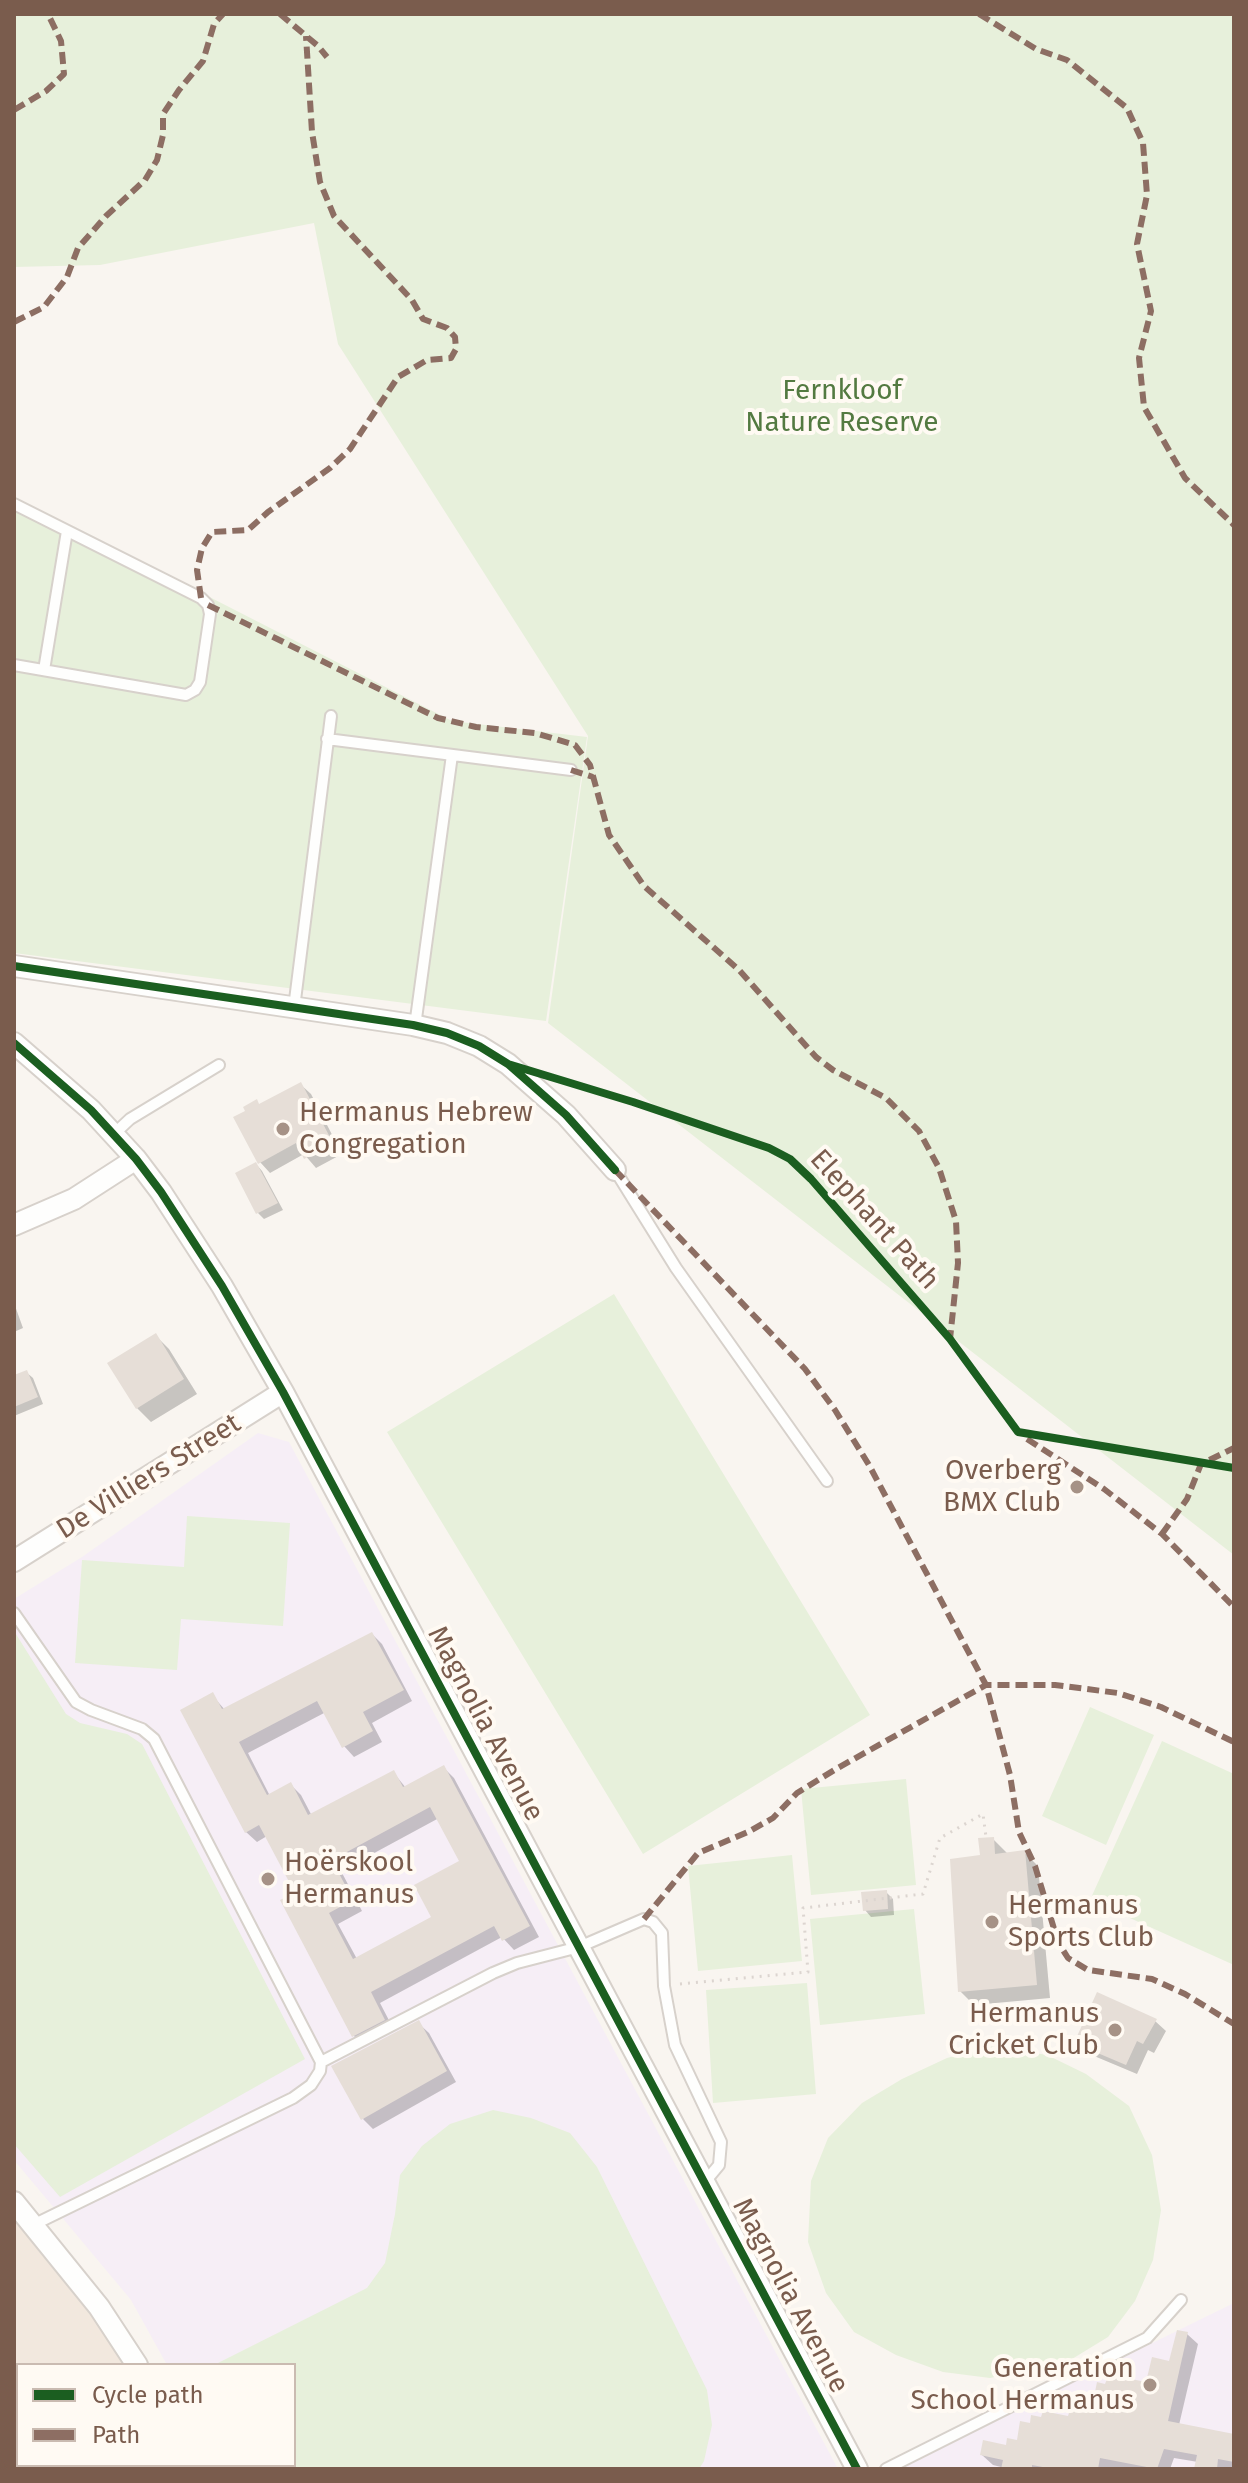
<!DOCTYPE html>
<meta charset="utf-8">
<style>
body{margin:0}
#map{position:relative;width:1248px;height:2483px;overflow:hidden;background:#f9f5f0;font-family:"Fira Sans",sans-serif}
canvas{display:block}
.frame{position:absolute;inset:0;border:16px solid #7a5c4d;pointer-events:none}
.legend{position:absolute;left:16px;top:2363px;width:280px;height:104px;box-sizing:border-box;background:#fffaf3;border:2px solid #cabbb1;margin:0;padding:10px 14px;list-style:none;font-size:24px;color:#7a5c4d}
.legend li{display:flex;align-items:center;gap:16px;height:40px}
.legend b{width:40px;border:2px solid #cabbb1}
</style>
<div id="map">
<canvas width="1248" height="2483"></canvas>
<div class="frame"></div>
<ul class="legend">
<li><b style="height:10px;background:#1b5e20"></b>Cycle path</li>
<li><b style="height:10px;background:#8d6e63"></b>Path</li>
</ul>
</div>
<script>
const c = document.querySelector('canvas').getContext('2d');
c.lineJoin = 'round';
function fill(path, color) {
  c.fillStyle = color;
  c.fill(path, 'evenodd');
}
function shape(rows) {
  const path = new Path2D();
  for (const r of rows) {
    path.moveTo(r[0], r[1]);
    for (let i = 2; i < r.length; i += 2) path.lineTo(r[i], r[i + 1]);
  }
  return path;
}
function stroke(path, color, width, dash) {
  c.strokeStyle = color;
  c.lineWidth = width;
  c.lineCap = dash ? 'butt' : 'round';
  c.setLineDash(dash || []);
  c.stroke(path);
}
function write(font, color, halo, rows, align = 'center') {
  c.font = font + ' "Fira Sans",sans-serif';
  c.lineWidth = 8;
  c.setLineDash([]);
  c.textBaseline = 'middle';
  c.strokeStyle = halo;
  c.fillStyle = color;
  for (const [text, x, y, turn = 0] of rows) {
    c.save();
    c.translate(x, y);
    c.rotate((+turn || 0) * Math.PI / 180);
    c.textAlign = isNaN(turn) ? turn : align;
    if (halo) c.strokeText(text, 0, 0);
    c.fillText(text, 0, 0);
    c.restore();
  }
}
const residential = shape([
 [14,2204,136,2365,18,2365,18,2465,187,2465,190,2469,14,2469]
]);
const education = shape([
 [258,1433,289,1442,838,2469,224,2469,221,2465,294,2465,294,2365,167,2365,131,2300,14,2160,14,1599,82,1557],
 [1234,2303,1234,2469,899,2467]
]);
const green = shape([
 [14,14,1234,14,1234,1555,548,1023,588,736,338,344,314,223,100,265,14,267],
 [14,497,452,721,587,737,546,1021,14,953],
 [614,1294,870,1715,643,1854,387,1432],
 [187,1516,290,1523,283,1626,181,1619,177,1670,75,1663,82,1560,184,1567],
 [14,1631,66,1714,80,1723,127,1734,142,1744,305,2059,60,2197,14,2144],
 [1090,1707,1154,1735,1106,1845,1042,1816],
 [1162,1741,1234,1774,1234,1965,1090,1900],
 [906,1779,916,1885,811,1895,801,1789],
 [792,1855,802,1961,698,1971,688,1866],
 [914,1909,925,2014,820,2025,810,1919],
 [807,1983,816,2094,713,2103,706,1990],
 [994,2046,1047,2055,1086,2074,1129,2106,1152,2155,1161,2210,1153,2260,1135,2301,1108,2337,1072,2359,1036,2369,990,2378,943,2372,896,2355,854,2332,826,2293,808,2242,811,2181,828,2138,862,2103,902,2079,947,2058],
 [493,2110,531,2118,570,2133,597,2167,707,2390,712,2425,704,2461,699,2469,245,2469,243,2465,294,2465,294,2365,214,2365,367,2288,385,2263,395,2214,400,2175,422,2146,450,2124]
]);
const shadow = shape([
 [300,1084,311,1094,342,1154,316,1168,304,1154,270,1173,260,1162,260,1105],
 [256,1164,262,1171,283,1210,264,1219,258,1213],
 [14,1303,23,1328,14,1332],
 [155,1335,169,1349,197,1394,151,1422,137,1408,110,1364],
 [26,1372,33,1378,43,1404,14,1416,14,1377],
 [372,1634,382,1644,412,1701,372,1723,382,1742,354,1757,344,1746,326,1712,248,1753,270,1796,291,1785,301,1795,312,1816,393,1772,406,1788,443,1767,454,1778,539,1937,514,1950,502,1937,380,2003,394,2030,364,2046,354,2036,298,1893,267,1836,257,1842,246,1832,212,1695,225,1710],
 [439,1818,462,1862,434,1918,357,1959,338,1924,362,1911,341,1871],
 [993,1839,1007,1853,1024,1852,1038,1866,1050,1998,974,2005,960,1991,982,1857],
 [886,1892,893,1899,894,1915,871,1917,865,1910],
 [1155,2021,1166,2031,1154,2053,1148,2050,1137,2074,1087,2053,1076,2042],
 [418,2023,429,2033,456,2082,373,2129,363,2119],
 [1187,2334,1198,2344,1179,2425,1234,2436,1234,2469,1196,2469,1198,2462,1174,2458,1170,2469,1110,2467,1110,2469,1001,2469,1001,2467,993,2465,982,2455,1018,2442,1031,2425,1069,2418,1091,2401,1147,2384,1171,2363]
]);
const building = shape([
 [301,1082,333,1143,304,1159,296,1143,258,1164,233,1117,245,1111,243,1107,257,1099,259,1104],
 [256,1162,278,1203,256,1214,235,1173],
 [156,1333,184,1379,136,1409,107,1363],
 [27,1370,38,1397,14,1407,14,1375],
 [372,1632,404,1690,363,1712,373,1731,342,1748,317,1701,239,1742,267,1795,291,1782,308,1815,394,1770,403,1787,444,1765,530,1926,502,1941,494,1926,371,1992,385,2020,352,2037,280,1900,295,1893,259,1825,245,1833,180,1710,213,1692,222,1709],
 [430,1807,459,1861,414,1885,431,1917,353,1959,329,1913,353,1900,332,1860],
 [994,1837,995,1854,1025,1850,1037,1985,958,1992,950,1859,980,1855,978,1838],
 [887,1890,888,1909,863,1911,861,1892],
 [1097,1992,1157,2019,1143,2044,1137,2041,1126,2065,1074,2043],
 [419,2020,447,2071,361,2120,331,2066],
 [1177,2330,1188,2332,1168,2421,1234,2434,1234,2462,1218,2459,1217,2469,1194,2469,1197,2455,1164,2449,1157,2469,1100,2458,1098,2469,1053,2469,1032,2465,1032,2469,1001,2469,1003,2460,980,2455,983,2440,1006,2445,1007,2438,1017,2440,1020,2421,1030,2423,1031,2415,1041,2417,1043,2411,1068,2416,1074,2396,1091,2399,1094,2397,1097,2382,1105,2384,1107,2379,1115,2380,1116,2376,1146,2382,1152,2357,1169,2361]
]);
const path = shape([
 [680,1984,808,1972,803,1908,923,1894,940,1838,983,1814,986,1837]
]);
const lane = shape([
 [14,504,201,598,208,605,210,614,200,682,195,690,186,695,14,665],
 [44,670,67,531],
 [327,739,571,770],
 [294,1008,331,716],
 [415,1026,452,755],
 [114,1134,130,1119,219,1065],
 [615,1170,676,1268,827,1481],
 [14,1613,76,1702,91,1710,142,1729,154,1739,321,2062,320,2071,311,2085,293,2098,33,2225],
 [321,2062,493,1973,517,1963,579,1947,644,1919,653,1922,662,1933,664,1986,675,2045,721,2142,719,2165,704,2183],
 [886,2469,1147,2338,1181,2300]
]);
const street = shape([
 [14,966,413,1025,447,1033,479,1046,508,1064,566,1115,615,1170],
 [14,1043,91,1110,136,1159,161,1192,222,1286,283,1392,857,2469],
 [14,1225,74,1199,136,1159],
 [14,1561,283,1392],
 [14,2202,99,2307,137,2365],
 [189,2465,191,2469]
]);
const quiet = shape([
 [280,14,318,46,327,57],
 [979,14,1036,49,1067,60,1127,108,1143,143,1147,195,1137,244,1151,311,1139,358,1144,407,1185,478,1234,525],
 [14,110,46,91,64,74,61,41,48,14],
 [14,322,44,307,67,277,78,248,106,216,145,180,157,160,163,135,163,114,179,90,203,61,214,24,223,14],
 [201,598,197,570,202,548,212,532,248,530,268,512,330,468,350,449,398,377,427,360,451,358,456,349,455,337,447,328,423,319,412,300,334,216,320,182,312,132,306,36],
 [208,605,438,718,476,727,535,733,575,745,590,765,609,835,644,886,739,970,816,1057,833,1070,886,1098,919,1131,939,1168,956,1221,958,1263,950,1339],
 [571,770,593,777],
 [615,1170,805,1369,835,1410,869,1465,986,1685,1010,1775,1019,1832,1035,1866,1058,1942,1068,1958,1088,1970,1152,1979,1185,1994,1234,2024],
 [1027,1439,1104,1489,1162,1534,1234,1607],
 [1162,1534,1187,1499,1201,1464,1234,1448],
 [644,1919,698,1853,748,1832,773,1818,797,1793,836,1769,986,1685,1055,1685,1118,1693,1161,1707,1234,1742]
]);
const cycleway = shape([
 [14,966,413,1025,447,1033,479,1046,508,1064,566,1115,615,1170],
 [14,1043,91,1110,136,1159,161,1192,222,1286,283,1392,857,2469],
 [508,1064,633,1102,769,1148,790,1159,811,1179,950,1339,1018,1432,1234,1468]
]);
const markers = [
 [283,1129,8,"#a69286"],
 [1077,1487,8,"#a69286"],
 [268,1879,8,"#a69286"],
 [992,1922,8,"#a69286"],
 [1115,2030,8,"#a69286"],
 [1150,2385,8,"#a69286"]
];
const parkNames = [
 ["Fernkloof",842,391],
 ["Nature Reserve",842,423]
];
const poiNames = [
 ["Hermanus Hebrew",299,1113],
 ["Congregation",299,1145],
 ["Overberg",1061,1471,"right"],
 ["BMX Club",1061,1503,"right"],
 ["Hoërskool",284,1863],
 ["Hermanus",284,1895],
 ["Hermanus",1008,1906],
 ["Sports Club",1008,1938],
 ["Hermanus",1099,2014,"right"],
 ["Cricket Club",1099,2046,"right"],
 ["Generation",1134,2369,"right"],
 ["School Hermanus",1134,2401,"right"]
];
const streetNames = [
 ["Elephant Path",874,1220,48],
 ["De Villiers Street",149,1477,-32],
 ["Magnolia Avenue",485,1724,62],
 ["Magnolia Avenue",790,2296,62]
];
fill(residential, '#f2e8de');
fill(education, '#f6eef6');
fill(green, '#e7f0db');
fill(shadow, '#0003');
fill(building, '#e6ded7');
stroke(lane, '#d7d1cb', 14);
stroke(street, '#d7d1cb', 24);
stroke(path, '#dcd5d0', 3, [2, 6]);
stroke(lane, '#fefefd', 10);
stroke(street, '#fefefd', 20);
stroke(quiet, '#8d6e63', 6, [12, 6]);
stroke(cycleway, '#1b5e20', 8);
for (const [x, y, r, color] of markers) {
  const dot = new Path2D();
  dot.arc(x, y, r, 0, 2 * Math.PI);
  c.fillStyle = color;
  c.fill(dot);
  stroke(dot, '#fffaf3', 3);
}
write('28px', '#537a41', '#fffaf3', parkNames);
write('28px', '#7a5c4d', '#fffaf3', poiNames, 'left');
write('28px', '#7a5c4d', '#fffaf3', streetNames);
</script>
